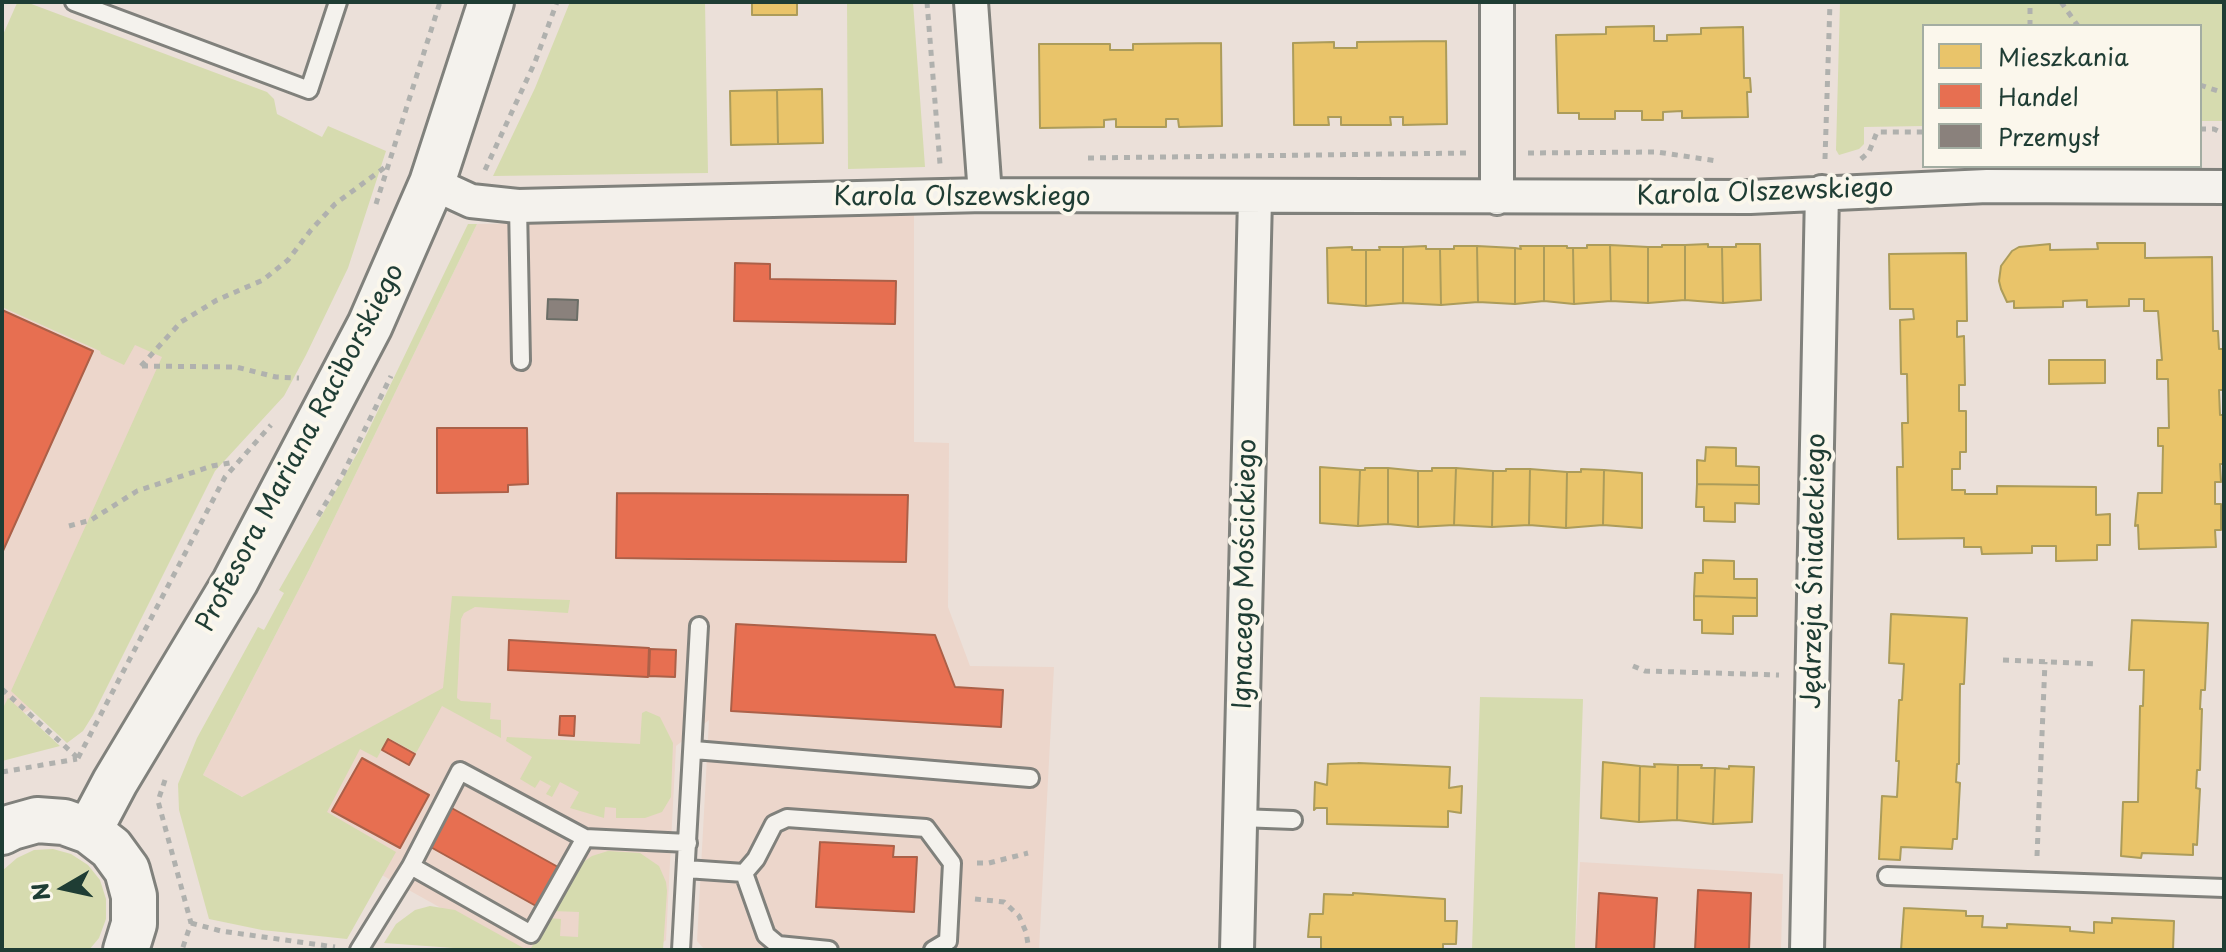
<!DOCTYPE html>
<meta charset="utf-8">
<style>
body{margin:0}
#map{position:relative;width:2226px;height:952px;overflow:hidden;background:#ebe0d9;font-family:"Playpen Sans",sans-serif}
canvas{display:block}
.frame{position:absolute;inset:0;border:4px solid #1f3d34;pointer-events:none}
.legend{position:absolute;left:1922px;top:24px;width:280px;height:144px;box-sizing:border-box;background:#fbf7ec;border:2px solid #a3ada2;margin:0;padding:10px 14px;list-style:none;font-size:24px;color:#1f3d34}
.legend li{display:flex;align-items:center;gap:16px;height:40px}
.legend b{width:40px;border:2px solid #a3ada2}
.north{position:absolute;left:24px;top:848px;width:80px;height:80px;-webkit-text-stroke:6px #fbf7ec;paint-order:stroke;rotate:261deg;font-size:22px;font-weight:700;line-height:32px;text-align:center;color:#1f3d34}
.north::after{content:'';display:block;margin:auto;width:28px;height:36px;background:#1f3d34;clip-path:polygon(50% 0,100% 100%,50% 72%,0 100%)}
</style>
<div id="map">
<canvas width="2226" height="952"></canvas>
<div class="frame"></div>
<ul class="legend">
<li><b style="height:22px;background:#e9c46a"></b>Mieszkania</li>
<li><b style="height:22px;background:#e76f51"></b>Handel</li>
<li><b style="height:22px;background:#8a817c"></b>Przemysł</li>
</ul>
<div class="north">N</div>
</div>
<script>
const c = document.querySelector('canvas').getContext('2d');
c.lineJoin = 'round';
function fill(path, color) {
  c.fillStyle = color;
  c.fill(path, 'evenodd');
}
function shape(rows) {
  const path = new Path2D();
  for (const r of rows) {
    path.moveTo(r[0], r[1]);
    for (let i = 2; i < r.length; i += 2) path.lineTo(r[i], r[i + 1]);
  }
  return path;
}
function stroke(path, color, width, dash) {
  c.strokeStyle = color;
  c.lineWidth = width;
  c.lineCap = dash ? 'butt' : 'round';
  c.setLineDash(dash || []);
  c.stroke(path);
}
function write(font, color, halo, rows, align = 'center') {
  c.font = font + ' "Playpen Sans",sans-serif';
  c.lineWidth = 8;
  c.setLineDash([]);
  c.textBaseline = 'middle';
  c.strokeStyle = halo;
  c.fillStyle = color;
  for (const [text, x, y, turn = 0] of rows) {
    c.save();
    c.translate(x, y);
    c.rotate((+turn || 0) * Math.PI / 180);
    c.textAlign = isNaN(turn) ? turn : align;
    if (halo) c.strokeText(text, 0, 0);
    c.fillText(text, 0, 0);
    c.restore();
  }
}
const built = shape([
 [914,215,914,442,949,443,948,607,970,666,1054,667,1039,950,705,950,697,941,709,720,676,746,666,940,654,950,516,950,203,775,309,570,477,224],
 [2,264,232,367,58,698,2,722],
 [1580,862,1783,874,1781,950,1575,950]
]);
const green = shape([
 [26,2,267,92,274,99,277,114,322,137,328,126,386,151,348,268,306,355,284,396,215,471,93,715,83,731,67,743,11,691,162,357,135,345,124,365,101,354,100,351,2,307,2,37,17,3],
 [570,2,705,2,708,173,493,176,535,88],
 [847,2,913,2,925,167,848,169],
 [1840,2,2224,2,2224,121,2200,121,2200,26,1924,26,1924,126,1864,127,1864,144,1859,149,1839,155,1836,150],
 [468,224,477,224,309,570,203,775,242,797,443,688,452,596,570,600,568,613,475,607,464,613,461,619,457,698,461,701,491,703,490,719,501,720,501,738,442,706,416,753,388,738,377,758,360,749,327,812,396,852,347,939,262,930,209,919,179,810,178,784,197,738,258,627,264,630,284,593,279,590,358,452],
 [1480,697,1583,699,1575,950,1472,950],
 [8,698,60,746,2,761,2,710],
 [646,711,660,717,673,743,671,797,662,812,645,818,616,818,616,808,605,807,604,818,570,808,579,792,560,782,552,797,546,794,551,786,540,780,535,788,520,779,532,757,506,741,507,737,640,744,642,713],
 [53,849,71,854,88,865,100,880,106,899,106,919,99,938,89,950,7,950,2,945,2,871,17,858,34,850],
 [608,851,640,853,659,866,666,882,667,891,663,950,530,950,548,918,561,919,560,936,578,937,579,912,552,911,576,867,592,856],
 [430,906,455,910,527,950,482,950,384,943,396,924,415,910]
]);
const homes = shape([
 [752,2,797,2,797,15,752,15,752,2],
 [1654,26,1654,41,1667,41,1667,35,1701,34,1701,28,1743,27,1744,78,1750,78,1751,92,1747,92,1748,117,1682,118,1682,111,1663,112,1663,120,1642,120,1642,111,1615,111,1615,119,1579,119,1579,113,1558,113,1556,35,1606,34,1606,27,1654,26],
 [1446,41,1447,124,1403,125,1403,117,1390,117,1391,125,1341,125,1341,117,1328,117,1329,125,1294,125,1293,43,1334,42,1334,48,1357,48,1357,42,1446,41],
 [1221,43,1222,126,1179,127,1178,119,1166,119,1166,127,1116,127,1116,119,1104,120,1104,127,1040,128,1039,44,1110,44,1110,50,1133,50,1133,44,1221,43],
 [822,89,823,143,778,144,777,90,822,89],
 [777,90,778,144,731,145,730,91,777,90],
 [2097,243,2145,243,2145,258,2212,257,2213,331,2218,331,2219,349,2224,349,2224,390,2219,390,2220,415,2224,415,2224,464,2220,464,2221,482,2215,482,2215,504,2221,504,2221,530,2215,530,2216,547,2139,549,2138,525,2135,526,2138,493,2162,493,2163,446,2158,446,2158,428,2169,428,2168,379,2157,379,2157,360,2162,360,2158,311,2144,311,2144,299,2129,299,2129,306,2087,307,2087,300,2063,301,2063,307,2014,308,2014,301,2007,302,2001,289,1999,281,2001,266,2012,251,2019,247,2050,244,2050,250,2098,249,2097,243],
 [1708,244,1708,247,1722,247,1723,303,1685,300,1685,245,1708,244],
 [1736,244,1760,244,1761,300,1723,303,1722,247,1736,247,1736,244],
 [1587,245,1610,245,1611,301,1574,304,1573,248,1587,248,1587,245],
 [1610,245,1648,247,1648,303,1611,301,1610,245],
 [1662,245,1685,245,1685,300,1648,303,1648,247,1662,247,1662,245],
 [1426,246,1426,249,1440,249,1441,305,1403,303,1403,247,1426,246],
 [1454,246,1477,246,1478,302,1441,305,1440,249,1454,249,1454,246],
 [1477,246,1515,248,1515,304,1478,302,1477,246],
 [1520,246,1544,246,1544,301,1515,304,1515,248,1521,249,1520,246],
 [1544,246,1567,246,1567,248,1573,248,1574,304,1544,301,1544,246],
 [1352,247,1352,250,1366,250,1366,306,1328,303,1327,248,1352,247],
 [1379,247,1403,247,1403,303,1366,306,1366,250,1380,250,1379,247],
 [1966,253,1967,321,1957,321,1957,337,1964,336,1965,385,1959,385,1959,411,1966,411,1966,452,1960,452,1960,469,1952,469,1952,490,1965,490,1965,494,1997,494,1997,486,2096,487,2096,515,2110,514,2110,545,2097,545,2097,560,2056,561,2056,546,2032,546,2032,553,1982,554,1981,547,1964,547,1964,538,1898,539,1897,467,1903,467,1902,423,1908,423,1907,374,1901,374,1900,320,1914,319,1913,309,1890,309,1889,254,1966,253],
 [2049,360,2105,360,2105,383,2049,384,2049,360],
 [1706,447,1736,448,1736,466,1759,467,1759,485,1697,484,1697,460,1705,461,1706,447],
 [1320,467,1360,470,1358,526,1320,523,1320,467],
 [1365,468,1388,468,1388,524,1358,526,1360,470,1365,470,1365,468],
 [1388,468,1418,471,1418,527,1388,524,1388,468],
 [1432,468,1456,468,1454,525,1418,527,1418,471,1432,471,1432,468],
 [1456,468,1493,471,1492,527,1454,525,1456,468],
 [1506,469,1530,469,1529,525,1492,527,1493,471,1506,471,1506,469],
 [1530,469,1567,472,1566,528,1529,525,1530,469],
 [1581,469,1604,470,1603,525,1566,528,1567,472,1581,472,1581,469],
 [1604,470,1642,473,1642,528,1603,525,1604,470],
 [1697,484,1759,485,1759,504,1735,503,1735,522,1704,521,1704,507,1696,507,1697,484],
 [1703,560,1734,561,1734,579,1757,579,1757,598,1694,596,1695,573,1703,573,1703,560],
 [1694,596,1757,598,1757,616,1733,616,1733,634,1702,633,1702,620,1694,620,1694,596],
 [1891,614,1967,618,1964,684,1960,684,1959,764,1957,764,1956,782,1960,783,1957,839,1953,839,1952,849,1901,847,1900,860,1879,859,1882,796,1897,797,1899,761,1896,761,1899,700,1902,700,1904,664,1889,663,1891,614],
 [2132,620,2208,623,2205,690,2201,690,2200,709,2202,709,2200,770,2197,770,2196,788,2200,789,2197,845,2193,844,2193,855,2142,853,2141,858,2121,856,2123,802,2138,802,2140,706,2143,706,2144,670,2129,670,2132,620],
 [1603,762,1640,766,1639,822,1601,818,1603,762],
 [1358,763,1450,767,1449,788,1462,786,1461,813,1448,811,1448,827,1327,824,1327,808,1316,808,1314,810,1315,782,1327,785,1328,764,1358,763],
 [1654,764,1678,765,1677,820,1639,822,1640,766,1655,767,1654,764],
 [1678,765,1702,765,1701,768,1715,768,1713,824,1677,820,1678,765],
 [1729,766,1754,767,1752,822,1713,824,1715,768,1729,769,1729,766],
 [1353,893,1445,899,1445,921,1457,921,1456,944,1443,944,1443,950,1321,950,1321,937,1308,937,1310,914,1323,914,1324,894,1353,895,1353,893],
 [1904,908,1966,911,1966,916,1983,916,1982,927,2007,928,2007,924,2070,927,2070,931,2094,933,2094,922,2112,923,2112,918,2174,921,2173,950,1901,950,1904,908]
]);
const shops = shape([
 [735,263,770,264,770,279,896,281,895,324,734,321,735,263],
 [2,310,93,351,2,553,2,310],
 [437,428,527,428,528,484,508,485,508,492,437,493,437,428],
 [617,493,908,495,906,562,616,558,617,493],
 [736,624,935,635,955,687,1003,690,1001,727,731,711,736,624],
 [509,640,649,648,648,677,508,670,509,640],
 [650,649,676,650,675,677,649,676,650,649],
 [560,716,575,716,574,736,559,735,560,716],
 [388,739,415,754,409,765,382,750,388,739],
 [362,758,429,795,400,848,332,811,362,758],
 [448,806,558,867,536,906,427,845,448,806],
 [820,842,894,846,893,857,917,857,914,912,816,907,820,842],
 [1698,890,1751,893,1749,950,1695,950,1698,890],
 [1599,893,1657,898,1654,950,1596,950,1599,893]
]);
const industry = shape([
 [548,299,578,300,577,320,547,319,548,299]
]);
const path = shape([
 [927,2,940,164],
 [2061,2,2078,26],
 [2030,26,2030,2],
 [2200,85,2224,93],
 [2200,129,2214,129,2224,134],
 [1528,153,1657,152,1717,161],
 [1088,158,1466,153],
 [1825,159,1830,2],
 [1861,159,1869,152,1877,132,1924,132],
 [485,170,535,62,557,2],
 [376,204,440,2],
 [141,366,181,322,217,300,263,280,288,260,311,230,335,204,388,165],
 [142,366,236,367,276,377,299,378],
 [318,516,341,478,391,376],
 [69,526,91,520,137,491,212,466,235,462],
 [2003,660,2098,664],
 [1633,666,1645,671,1779,675],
 [2,689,79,759],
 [78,758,225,477,271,425],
 [2,772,77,759],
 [165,780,158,801,191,923,182,950],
 [2037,856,2045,662],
 [977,863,989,863,1028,853],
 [975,899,1004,902,1019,916,1026,932,1029,950],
 [191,923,221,931,335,947]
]);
const service = shape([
 [74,2,309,90,338,2],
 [518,206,521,361],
 [694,750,1030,778],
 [1240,818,1293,820],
 [411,866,531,934,585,838],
 [686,869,744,873],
 [744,873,756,859,774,824,787,818,926,828,952,863,948,941,933,950],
 [744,873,766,935,778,945,829,950],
 [1887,876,2224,888],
 [359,950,411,866,460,771,585,838,688,843],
 [681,950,699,626]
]);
const minor = shape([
 [971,2,985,195],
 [432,183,471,201,518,206,985,195,1750,197,1987,186,2224,187],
 [1497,198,1497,2],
 [1237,950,1255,198],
 [1807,950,1822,192]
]);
const secondary = shape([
 [89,831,115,782,235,582,370,325,432,183,491,2],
 [2,832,12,827,37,820,64,822,89,831,111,848,127,870,134,896,134,924,126,950]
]);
const streetNames = [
 ["Karola Olszewskiego",1765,193,-2],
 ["Karola Olszewskiego",962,198],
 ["Profesora Mariana Raciborskiego",301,448,-62],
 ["Jędrzeja Śniadeckiego",1815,571,-89],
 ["Ignacego Mościckiego",1246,574,-89]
];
fill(built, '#ecd6cb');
fill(green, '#d6dbaf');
fill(homes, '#e9c46a');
stroke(homes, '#ac9c5a', 2);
fill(shops, '#e76f51');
stroke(shops, '#ab6048', 2);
fill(industry, '#8a817c');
stroke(industry, '#6a6d66', 2);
stroke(service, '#80817c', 22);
stroke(minor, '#80817c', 38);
stroke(secondary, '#80817c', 50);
stroke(path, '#b0b1ae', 5, [6, 6]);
stroke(service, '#f4f2ed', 16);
stroke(minor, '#f4f2ed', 32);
stroke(secondary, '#f4f2ed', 44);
write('26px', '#1f3d34', '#fbf7ec', streetNames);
</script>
